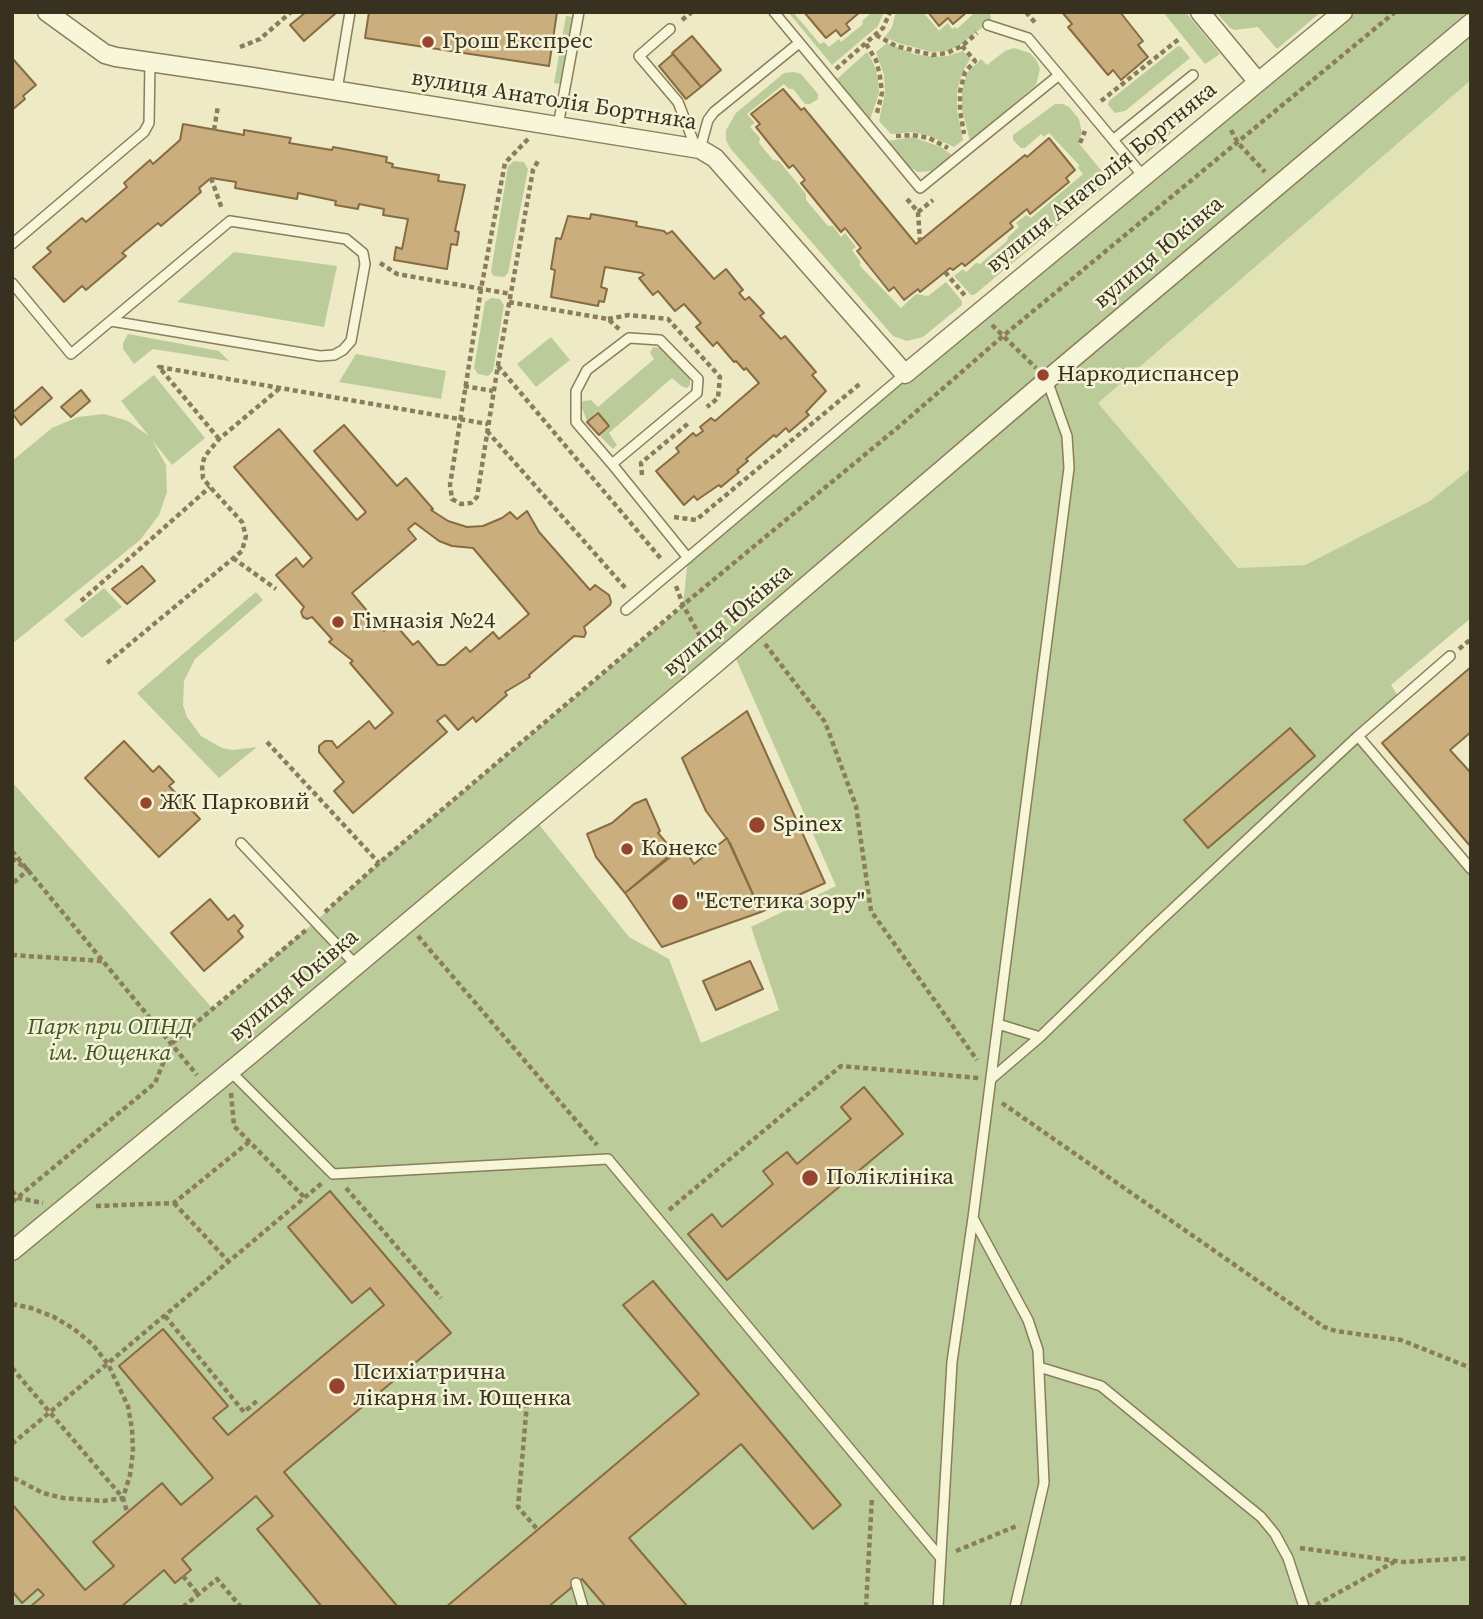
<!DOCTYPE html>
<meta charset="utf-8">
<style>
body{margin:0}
#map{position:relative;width:1483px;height:1619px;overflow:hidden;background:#eeeac6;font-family:"Source Serif 4",serif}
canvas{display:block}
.frame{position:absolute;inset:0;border:14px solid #393120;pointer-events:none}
</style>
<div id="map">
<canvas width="1483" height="1619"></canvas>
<div class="frame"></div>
</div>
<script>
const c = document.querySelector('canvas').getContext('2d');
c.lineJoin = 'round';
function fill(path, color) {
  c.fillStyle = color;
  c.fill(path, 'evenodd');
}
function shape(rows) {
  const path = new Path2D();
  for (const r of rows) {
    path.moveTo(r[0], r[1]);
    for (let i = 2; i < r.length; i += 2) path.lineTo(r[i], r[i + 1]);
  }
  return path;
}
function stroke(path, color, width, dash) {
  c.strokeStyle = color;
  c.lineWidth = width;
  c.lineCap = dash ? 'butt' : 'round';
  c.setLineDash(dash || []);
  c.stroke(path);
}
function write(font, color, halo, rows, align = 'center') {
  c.font = font + ' "Source Serif 4",serif';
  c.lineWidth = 5;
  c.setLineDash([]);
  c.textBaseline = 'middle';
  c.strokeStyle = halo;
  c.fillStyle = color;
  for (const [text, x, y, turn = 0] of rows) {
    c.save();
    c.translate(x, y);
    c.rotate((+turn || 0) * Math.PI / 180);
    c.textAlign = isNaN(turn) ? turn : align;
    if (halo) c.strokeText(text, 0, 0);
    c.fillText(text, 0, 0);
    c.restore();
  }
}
const farmland = shape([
 [1471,80,1471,468,1430,501,1305,565,1238,568,1098,403]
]);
const green = shape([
 [788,12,793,12,820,44,824,42,829,47,839,39,841,42,863,24,862,21,869,15,868,12,884,12,878,26,832,65],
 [896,12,923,12,939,31,948,23,952,29,955,27,957,29,975,12,988,12,991,16,990,21,959,46,946,51,932,52,898,43,885,37,892,27],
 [1163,12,1184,12,1188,15,1220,54,1205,64],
 [1216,12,1321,12,1277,49,1258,27,1235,30,1230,28],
 [1342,12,1471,12,1471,80,1098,403,1238,568,1305,565,1430,501,1471,468,1471,618,1391,685,1400,699,1358,736,1471,869,1471,1607,12,1607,12,782,213,1009,316,921,379,863,683,606,688,558],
 [732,650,836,886,751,927,779,1010,701,1043,669,959,629,937,533,817],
 [566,16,573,17,561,84,554,83],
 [887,43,914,54,933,57,947,56,963,51,970,59,963,71,957,90,957,110,963,140,954,147,930,136,913,132,891,134,879,121,885,93,884,75,876,52],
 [1178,46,1181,47,1190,58,1125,111,1115,113,1108,105,1109,101],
 [1014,48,1030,53,1037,61,1040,69,1036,85,970,141,962,109,962,91,967,73,981,59,987,65,1005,51],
 [867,52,873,62,878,77,879,93,870,120,837,79],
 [794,72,801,74,818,94,818,99,810,104,805,104,793,89,789,89,784,84,747,114,755,123,750,127,760,138,759,143,773,160,779,161,806,194,806,200,828,226,833,226,841,237,845,233,856,247,852,250,860,261,860,266,901,308,916,294,928,296,946,282,962,301,962,305,923,337,907,341,893,336,730,148,726,140,726,130,736,113,784,73],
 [1208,93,1211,100,1146,154,1140,151],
 [1055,104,1063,104,1069,107,1079,119,1082,133,1078,142,1109,180,1108,184,974,295,971,295,954,276,963,269,966,272,976,263,980,264,1007,241,1008,237,1019,227,1016,223,1026,215,1031,218,1083,174,1078,168,1079,165,1049,133,1044,137,1041,134,1025,148,1021,148,1013,140,1013,135],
 [913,137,941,147,952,155,931,171,918,172,911,168,887,141],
 [514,161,524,162,528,169,508,273,504,277,494,276,491,272,508,166],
 [234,252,337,266,324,327,177,302],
 [491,298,500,299,504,305,493,371,488,376,478,374,474,368,485,302],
 [128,334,219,351,229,361,153,349,134,364,123,349,123,343],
 [551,337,570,360,536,387,517,364],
 [653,347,661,348,670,354,690,379,690,385,687,388,681,386,672,378,609,433,617,445,613,449,600,436,610,426,597,412,587,421,581,405,583,401,591,400,598,407,654,359,650,353],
 [356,354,446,371,441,399,339,382],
 [154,375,205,438,172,465,152,440,166,465,167,492,159,515,140,540,12,644,12,461,52,428,78,417,104,414,128,421,149,436,121,401],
 [104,588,122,607,82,638,64,620],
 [256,592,263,600,195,659,184,681,183,705,187,717,201,736,222,748,233,750,257,747,219,778,137,693]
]);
const building = shape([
 [306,12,336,12,336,13,304,41,290,25,306,12],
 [369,12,557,12,549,66,365,38,369,12],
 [804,12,860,12,846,24,850,29,841,36,836,30,826,38,804,12],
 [928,12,967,12,953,24,948,18,939,26,928,12],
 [1062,12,1120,12,1143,41,1138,45,1148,57,1121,80,1113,70,1108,75,1068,27,1072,24,1062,12],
 [692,36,721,70,701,87,672,53,692,36],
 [673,54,701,87,686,99,659,66,673,54],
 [12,58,36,85,23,96,25,99,12,110,12,58],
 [783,89,801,110,804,108,916,244,1025,155,1027,157,1049,138,1075,170,1066,178,1069,182,1030,214,1027,209,1010,223,1013,227,965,266,962,263,953,270,950,268,920,292,918,289,904,300,894,287,889,291,857,251,861,248,845,228,841,232,801,183,805,180,793,165,789,168,756,127,760,124,751,114,783,89],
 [183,124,244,135,244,130,291,138,289,143,332,150,333,147,387,157,386,162,393,164,392,167,439,175,438,181,465,185,455,231,459,232,457,245,451,244,447,269,394,260,396,247,402,249,408,219,383,215,384,209,359,204,358,209,335,205,336,201,298,193,297,199,235,188,236,182,211,178,199,188,201,192,161,226,158,223,122,253,126,256,86,290,82,286,64,302,33,267,51,252,47,248,82,218,86,222,127,187,124,183,150,160,153,164,180,140,183,124],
 [591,214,637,222,636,226,664,231,667,234,672,231,714,279,726,269,743,290,739,293,745,300,749,297,764,313,760,316,781,339,785,336,816,372,812,375,826,391,806,412,809,415,789,432,786,428,776,437,774,435,746,459,748,461,737,470,739,472,721,487,719,485,697,500,694,496,684,505,656,471,679,452,676,448,693,433,696,436,703,431,700,427,711,418,715,421,759,383,746,368,744,370,736,361,734,362,717,342,713,346,696,327,701,323,684,304,675,311,658,291,653,295,639,278,644,275,642,273,605,267,601,287,607,289,604,302,599,301,598,306,551,297,555,270,551,269,556,238,561,239,568,216,590,219,591,214],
 [42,387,52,398,21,425,12,413,42,387],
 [81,390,90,401,71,417,61,407,81,390],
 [598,413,609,426,599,435,587,422,598,413],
 [344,425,397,486,406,478,433,509,431,510,448,521,467,527,483,526,502,518,510,512,517,519,527,511,539,532,590,590,595,585,609,595,611,602,610,605,584,627,586,633,584,637,574,636,529,675,530,677,505,692,507,695,476,722,473,717,458,730,445,715,437,721,447,732,353,813,334,791,344,782,319,752,319,746,325,741,332,741,337,748,369,721,375,729,393,713,350,663,353,661,329,642,332,639,312,617,307,619,303,617,301,612,304,607,276,575,296,558,303,567,312,558,234,467,279,429,357,520,366,512,314,451,344,425],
 [415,523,439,541,452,546,473,548,529,614,499,639,493,632,470,652,466,647,445,665,438,665,418,641,413,645,394,623,384,631,352,593,416,539,408,529,415,523],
 [142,566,155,581,127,604,112,589,142,566],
 [1471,667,1471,732,1450,750,1471,773,1471,847,1382,743,1471,667],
 [747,711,825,883,761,912,730,843,706,811,682,758,747,711],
 [1290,728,1315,756,1208,848,1184,820,1290,728],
 [124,741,153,772,159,766,174,782,169,786,200,819,159,857,85,778,124,741],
 [646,799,660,831,658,833,674,852,625,893,596,857,587,834,612,823,634,804,646,799],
 [727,838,761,912,662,947,625,893,683,847,694,864,727,838],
 [210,899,228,920,234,915,243,926,238,931,243,937,204,971,171,933,210,899],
 [750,961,763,989,716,1010,703,981,750,961],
 [864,1087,903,1134,727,1280,688,1234,712,1214,722,1227,773,1184,763,1171,787,1152,797,1164,851,1119,841,1107,864,1087],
 [330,1191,451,1333,284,1472,398,1607,322,1607,257,1529,273,1516,256,1496,182,1559,191,1570,175,1583,164,1570,121,1607,30,1607,44,1595,38,1589,22,1603,12,1591,12,1504,85,1590,114,1566,93,1542,162,1483,181,1505,213,1478,119,1366,163,1329,228,1406,213,1418,228,1435,384,1305,370,1288,352,1303,288,1227,330,1191],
 [653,1281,841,1505,813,1529,741,1444,629,1538,688,1607,606,1607,582,1579,548,1607,446,1607,699,1394,623,1305,653,1281]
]);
const path = shape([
 [1026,12,1037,25],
 [682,20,692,12],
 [876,35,896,46,932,55,947,53,962,46,977,33],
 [866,44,876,60,880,76,882,93,877,113],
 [962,46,975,61,965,72,960,91,960,110,964,134],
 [240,47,260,39,291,12],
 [836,69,883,28,890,12],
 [1101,101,1179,39],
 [214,130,218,106],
 [1231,130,1238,143,1265,172],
 [896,136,913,135,929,138,948,148],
 [528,139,505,163,481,289,450,485,452,499,461,504,471,503,477,497,498,365,533,170,538,161],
 [1080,143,1085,131],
 [211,178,222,209],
 [907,199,918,212,933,200],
 [918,212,920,241],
 [380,263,397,274,511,294],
 [945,272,967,298],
 [509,302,608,319,620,330],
 [608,319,629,315,668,319,720,377,718,398,707,407],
 [992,325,1036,368],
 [498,366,662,560],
 [464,386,493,391],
 [487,431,627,590],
 [219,439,159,367,488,424],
 [642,475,641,463,690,422],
 [674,517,696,520,862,382],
 [233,558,276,589],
 [676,586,683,605,706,647],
 [81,601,210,487],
 [765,644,825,722,856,806,871,911,977,1060],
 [1459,649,1471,639],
 [107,663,242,551,246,536,242,522,210,487,203,478,202,465,205,456,219,439,280,388],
 [267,742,379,863],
 [12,851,197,1075],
 [12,858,28,870,12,884],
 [325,912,379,863,683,605,902,424,1003,336,1395,12],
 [418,936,597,1145],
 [12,955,102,961],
 [231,1093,234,1126,305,1198],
 [1002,1103,1324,1327,1336,1331,1401,1340,1471,1368],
 [346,1188,441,1298],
 [12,1191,18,1198,43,1203],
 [12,1202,155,1083,171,1044,306,930],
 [174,1203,229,1262],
 [96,1206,174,1203,249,1142],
 [669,1210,841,1066,979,1078],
 [12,1304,31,1308,54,1317,74,1329,93,1345,108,1364,128,1406,132,1429,133,1452,130,1475,123,1498,103,1501,63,1498,43,1493,12,1477],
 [165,1316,244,1412,258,1400],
 [12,1368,123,1498,127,1512],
 [527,1403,518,1507,537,1529],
 [12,1444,322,1183],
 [1300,1548,1404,1562,1471,1558],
 [956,1551,1019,1525],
 [183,1576,198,1594],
 [1316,1605,1394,1562],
 [183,1607,217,1579,241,1607],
 [866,1607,872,1497]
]);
const lane = shape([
 [774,12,920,188,1059,75,1143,176],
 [988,25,1028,38,1059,75],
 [670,29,639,56,678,102,696,148],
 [337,90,350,12],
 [558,126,579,12],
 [1113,140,1193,75],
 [700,149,708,120,714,112,799,43],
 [12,244,144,132,149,123,150,62],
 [12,283,71,354,230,221,346,239,363,253,365,264,351,341,343,350,334,355,320,356,111,321],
 [612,464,576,422,576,391,587,370,629,338,660,340,698,379,697,393,612,464,688,558],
 [626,610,905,374],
 [1358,736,1471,869],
 [241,843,356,965],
 [998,1024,1040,1037],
 [230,1071,333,1174,608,1159,940,1557],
 [991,1079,1040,1037,1147,933,1358,736,1450,656],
 [973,1218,1028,1320,1038,1350,1044,1483,1015,1607],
 [1039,1367,1101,1386,1261,1517,1275,1534,1288,1558,1304,1607],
 [576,1583,583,1607],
 [938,1607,952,1362,973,1218,1069,468,1067,436,1047,380]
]);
const street = shape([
 [47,12,105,54,116,57,252,77,700,149,715,158,905,374,1343,12],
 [1200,12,1258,82],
 [12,1251,251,1054,715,664,1047,380,1471,23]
]);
const markers = [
 [428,42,7,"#97432d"],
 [1043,375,7,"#97432d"],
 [338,622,7,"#97432d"],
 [146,803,7,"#97432d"],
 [757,825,9,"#97432d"],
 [627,849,7,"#97432d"],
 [680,902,9,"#97432d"],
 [810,1178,9,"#97432d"],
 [337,1386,9,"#97432d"]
];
const poiNames = [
 ["Грош Експрес",442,42],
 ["Наркодиспансер",1057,375],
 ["Гімназія №24",352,622],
 ["ЖК Парковий",160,803],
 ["Spinex",773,825],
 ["Конекс",641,849],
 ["\"Естетика зору\"",696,902],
 ["Поліклініка",826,1178],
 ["Психіатрична",353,1373],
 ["лікарня ім. Ющенка",353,1399]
];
const streetNames = [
 ["вулиця Анатолія Бортняка",554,101,9],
 ["вулиця Анатолія Бортняка",1102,178,-39],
 ["вулиця Юківка",1159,253,-40],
 ["вулиця Юківка",728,621,-40],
 ["вулиця Юківка",294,986,-40]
];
const parkNames = [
 ["Парк при ОПНД",110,1028],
 ["ім. Ющенка",110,1054]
];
fill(farmland, '#e1e3b4');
fill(green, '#bbcc9a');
fill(building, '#cbae7d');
stroke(building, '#876c42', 2);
stroke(lane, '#897d5c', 12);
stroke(street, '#897d5c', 21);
stroke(path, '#897d5c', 4.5, [5, 3.5]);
stroke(lane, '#f8f6d9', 9);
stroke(street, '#f8f6d9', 18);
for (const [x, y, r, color] of markers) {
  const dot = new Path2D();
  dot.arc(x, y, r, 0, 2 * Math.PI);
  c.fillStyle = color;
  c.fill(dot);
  stroke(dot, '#f5f3d6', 2.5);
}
write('23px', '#393120', '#f5f3d6', poiNames, 'left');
write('23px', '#393120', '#f5f3d6', streetNames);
write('italic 23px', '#405527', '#f5f3d6', parkNames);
</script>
